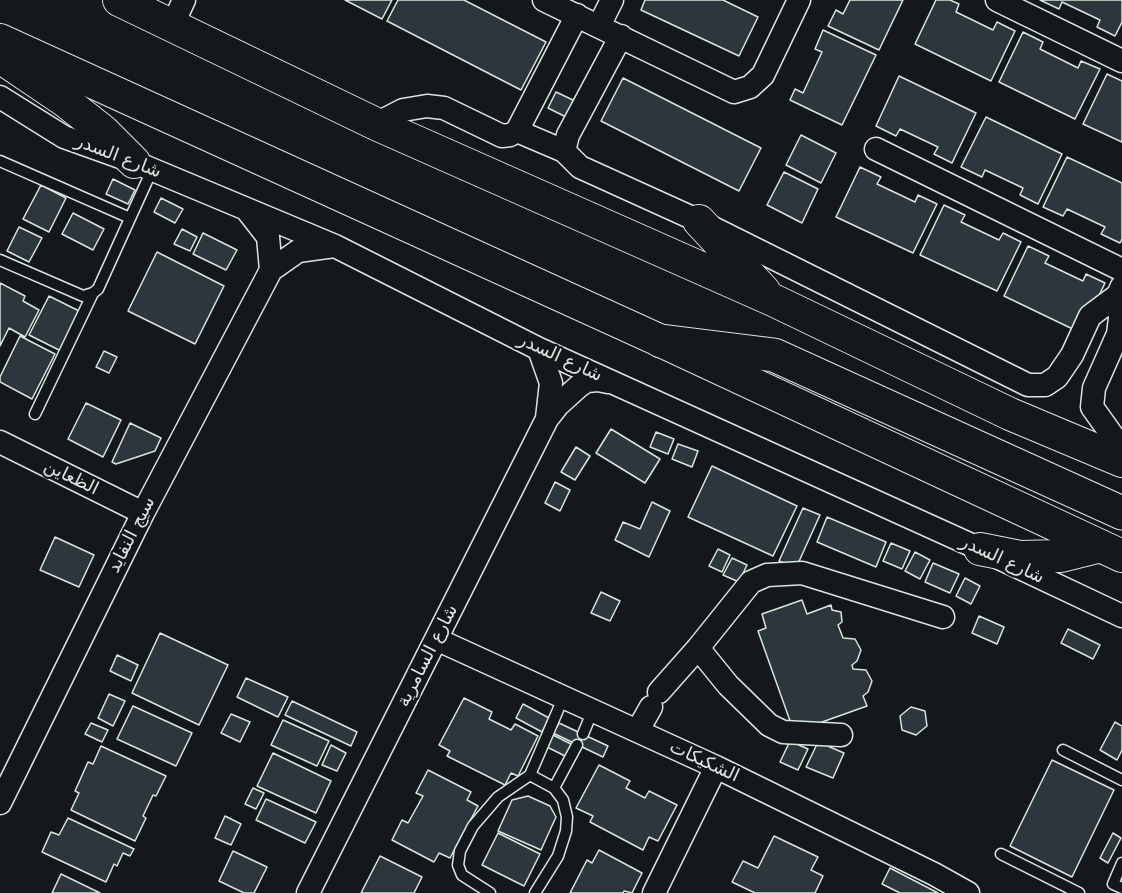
<!DOCTYPE html>
<meta charset="utf-8">
<style>
body{margin:0}
canvas{display:block;background:#14181c}
</style>
<canvas width="1122" height="893"></canvas>
<script>
const c = document.querySelector('canvas').getContext('2d');
c.lineJoin = 'round';
function fill(path, color) {
  c.fillStyle = color;
  c.fill(path, 'evenodd');
}
function shape(rows) {
  const path = new Path2D();
  for (const r of rows) {
    path.moveTo(r[0], r[1]);
    for (let i = 2; i < r.length; i += 2) path.lineTo(r[i], r[i + 1]);
  }
  return path;
}
function stroke(path, color, width, dash) {
  c.strokeStyle = color;
  c.lineWidth = width;
  c.lineCap = dash ? 'butt' : 'round';
  c.setLineDash(dash || []);
  c.stroke(path);
}
function write(font, color, halo, rows, align = 'center') {
  c.font = font + ' "DejaVu Sans","Noto Naskh Arabic",sans-serif';
  c.lineWidth = 4.5;
  c.setLineDash([]);
  c.textBaseline = 'middle';
  c.strokeStyle = halo;
  c.fillStyle = color;
  for (const [text, x, y, turn = 0] of rows) {
    c.save();
    c.translate(x, y);
    c.rotate((+turn || 0) * Math.PI / 180);
    c.textAlign = isNaN(turn) ? turn : align;
    if (halo) c.strokeText(text, 0, 0);
    c.fillText(text, 0, 0);
    c.restore();
  }
}
const building = shape([
 [345,0,392,0,382,19,345,0],
 [398,0,464,0,546,42,521,90,387,21,398,0],
 [645,0,723,0,758,17,739,56,641,10,645,0],
 [850,0,903,0,879,50,828,26,836,10,843,14,850,0],
 [936,0,950,0,959,4,956,12,993,30,997,22,1015,31,991,81,915,44,936,0],
 [1040,0,1122,0,1122,22,1115,36,1097,27,1100,20,1062,2,1059,9,1040,0],
 [823,30,876,55,842,125,790,100,795,89,803,93,822,52,815,49,823,30],
 [1023,32,1043,42,1040,49,1078,68,1081,61,1100,69,1075,119,999,82,1023,32],
 [1107,74,1122,81,1122,142,1083,124,1107,74],
 [899,76,976,113,952,163,934,154,938,147,900,129,896,136,876,126,899,76],
 [623,78,761,148,739,191,601,121,623,78],
 [556,92,575,101,566,117,548,108,556,92],
 [986,117,1062,154,1038,204,1020,195,1023,188,985,170,982,177,961,167,986,117],
 [801,135,836,153,821,183,786,165,801,135],
 [1067,157,1122,183,1122,239,1120,243,1101,234,1105,227,1067,209,1063,216,1043,207,1067,157],
 [860,167,881,177,877,184,915,202,918,195,937,204,913,253,836,217,860,167],
 [784,172,818,189,802,223,767,205,784,172],
 [113,179,135,190,128,204,106,194,113,179],
 [41,185,66,198,49,232,23,219,41,185],
 [161,198,183,209,175,223,154,212,161,198],
 [944,205,965,215,961,222,999,240,1003,233,1021,242,997,291,920,255,944,205],
 [73,213,104,229,93,250,62,234,73,213],
 [19,227,42,238,29,262,7,251,19,227],
 [182,229,197,237,190,251,174,244,182,229],
 [203,233,237,250,226,270,193,254,203,233],
 [1028,246,1049,256,1045,263,1083,281,1086,274,1105,283,1081,333,1004,296,1028,246],
 [157,252,224,286,195,344,128,311,157,252],
 [0,283,25,296,23,301,39,310,25,337,9,328,0,346,0,283],
 [49,296,83,313,63,352,29,335,49,296],
 [20,336,55,354,32,399,0,382,0,377,20,336],
 [104,351,117,357,109,373,96,367,104,351],
 [86,403,121,420,103,457,68,439,86,403],
 [130,423,161,438,155,451,116,464,112,462,130,423],
 [611,429,660,459,645,483,596,453,611,429],
 [656,432,674,439,668,454,650,447,656,432],
 [678,444,698,451,692,467,672,459,678,444],
 [576,447,590,456,575,480,561,472,576,447],
 [712,466,797,506,773,556,688,517,712,466],
 [555,482,570,490,560,511,545,503,555,482],
 [652,502,670,511,649,557,615,540,623,522,640,529,652,502],
 [803,508,820,515,796,568,779,561,803,508],
 [827,517,886,542,876,567,817,542,827,517],
 [55,537,94,555,79,587,40,570,55,537],
 [891,543,910,551,902,569,883,561,891,543],
 [718,549,730,555,722,572,709,566,718,549],
 [915,552,930,560,920,579,905,571,915,552],
 [732,558,747,565,739,582,723,575,732,558],
 [933,563,959,574,950,593,925,582,933,563],
 [965,578,980,586,971,604,956,596,965,578],
 [601,592,620,601,610,621,591,613,601,592],
 [802,600,807,614,831,605,832,610,841,612,842,622,838,625,843,638,855,639,861,650,857,661,852,665,853,669,866,670,872,681,868,692,863,696,867,706,794,732,758,631,766,628,762,614,802,600],
 [979,616,1004,627,997,644,972,633,979,616],
 [1068,629,1100,645,1093,659,1061,643,1068,629],
 [160,633,228,665,199,725,132,693,160,633],
 [117,655,138,665,131,681,110,671,117,655],
 [246,678,288,697,278,717,237,697,246,678],
 [109,694,125,701,113,726,98,718,109,694],
 [464,698,492,712,489,719,511,730,515,724,538,736,518,776,511,773,505,785,447,756,450,751,439,745,464,698],
 [292,701,357,732,351,746,285,715,292,701],
 [523,704,549,718,542,732,516,718,523,704],
 [133,706,192,733,176,766,117,739,133,706],
 [911,707,925,711,927,726,916,735,902,730,900,716,911,707],
 [231,714,250,722,240,742,221,733,231,714],
 [283,720,329,741,317,766,271,745,283,720],
 [1115,722,1122,726,1122,750,1117,760,1100,750,1115,722],
 [91,723,108,730,102,742,85,734,91,723],
 [559,723,608,746,603,757,553,733,559,723],
 [553,735,575,746,569,758,547,747,553,735],
 [790,741,808,749,798,770,780,762,790,741],
 [818,742,844,753,833,778,806,767,818,742],
 [331,745,346,753,337,771,322,765,331,745],
 [101,746,166,776,156,796,153,795,143,816,146,818,135,841,71,810,79,793,75,791,88,762,93,764,101,746],
 [273,753,331,781,316,813,257,786,273,753],
 [1052,760,1114,790,1072,877,1010,846,1052,760],
 [599,765,630,781,626,788,645,798,649,791,677,805,658,841,649,837,643,850,590,822,593,816,576,808,599,765],
 [428,770,471,792,467,800,478,806,450,858,439,853,434,862,392,840,402,820,408,823,423,796,416,793,428,770],
 [253,788,264,793,256,809,245,804,253,788],
 [528,796,550,806,556,817,541,850,498,831,512,800,528,796],
 [266,799,316,822,305,843,256,820,266,799],
 [225,816,241,824,231,845,215,838,225,816],
 [68,818,134,849,130,856,123,853,117,866,114,864,106,882,42,852,51,832,59,835,68,818],
 [498,833,540,854,524,886,482,865,498,833],
 [1113,833,1121,838,1108,863,1100,858,1113,833],
 [774,836,818,857,811,870,823,876,815,893,755,893,732,882,743,861,758,868,774,836],
 [599,850,642,873,632,893,624,891,623,893,570,893,587,860,592,863,599,850],
 [233,851,267,867,254,893,244,893,219,881,233,851],
 [380,856,422,877,414,893,361,893,380,856],
 [890,868,938,893,900,893,882,884,890,868],
 [61,874,100,893,52,893,61,874]
]);
const lane = shape([
 [0,161,130,218],
 [0,260,83,296,93,293,98,289,152,170],
 [35,414,93,293],
 [583,734,593,710],
 [1063,750,1122,780],
 [530,775,554,788,563,800,567,817,566,831,558,856,535,893],
 [554,788,577,745],
 [1001,854,1079,893],
 [1122,863,1113,884,1122,888],
 [490,893,462,875,458,865,460,851,473,826,498,797,530,775,564,696]
]);
const street = shape([
 [544,0,734,92,750,87,763,75,799,0],
 [997,0,1122,61],
 [172,26,184,0],
 [599,26,612,0],
 [621,36,568,135,564,151,580,167,699,221,1028,385,1045,385,1057,377,1072,355,1090,316,1118,295,1122,286],
 [0,97,64,137,134,162,335,246,539,349,980,549,1122,616],
 [376,124,403,110,427,106,444,108,502,136,510,135,517,131,577,15],
 [517,131,564,151],
 [876,149,1122,270],
 [247,210,268,237,271,270],
 [1118,295,1120,318,1118,334,1094,388,1092,407,1122,449],
 [539,349,551,383,547,418],
 [0,442,143,513],
 [436,639,716,767,934,874,968,893],
 [698,648,728,685,769,725,783,732,841,735],
 [659,692,698,648,751,582,767,575,802,573,943,617],
 [638,730,651,707],
 [0,803,143,513,271,270,298,251,334,246],
 [308,893,547,419,558,405,579,386,587,381,598,380,608,382],
 [654,893,716,767]
]);
const secondary = shape([
 [119,0,376,124,773,300,1010,414,1122,461],
 [0,40,661,341,1122,556],
 [0,57,65,101,103,131,134,162],
 [699,221,764,291],
 [980,549,1020,557,1061,556,1101,546]
]);
const primary = shape([
 [661,341,774,355,1122,513]
]);
const streetNames = [
 ["شارع السدر",118,157,21],
 ["شارع السدر",560,358,25],
 ["الظعاين",71,478,26],
 ["سيج النفايد",132,535,-63],
 ["شارع السدر",1002,560,25],
 ["شارع السامرية",428,656,-63],
 ["الشكيكات",704,762,25]
];
fill(building, '#2c363c');
stroke(building, '#d8e6dc', 1.5);
stroke(lane, '#d8e6dc', 13);
stroke(street, '#d8e6dc', 25);
stroke(secondary, '#d8e6dc', 34);
stroke(primary, '#d8e6dc', 35);
stroke(lane, '#14181c', 10);
stroke(street, '#14181c', 22);
stroke(secondary, '#14181c', 32);
stroke(primary, '#14181c', 33);
write('18px', '#d8e6dc', '#14181c', streetNames);
</script>
